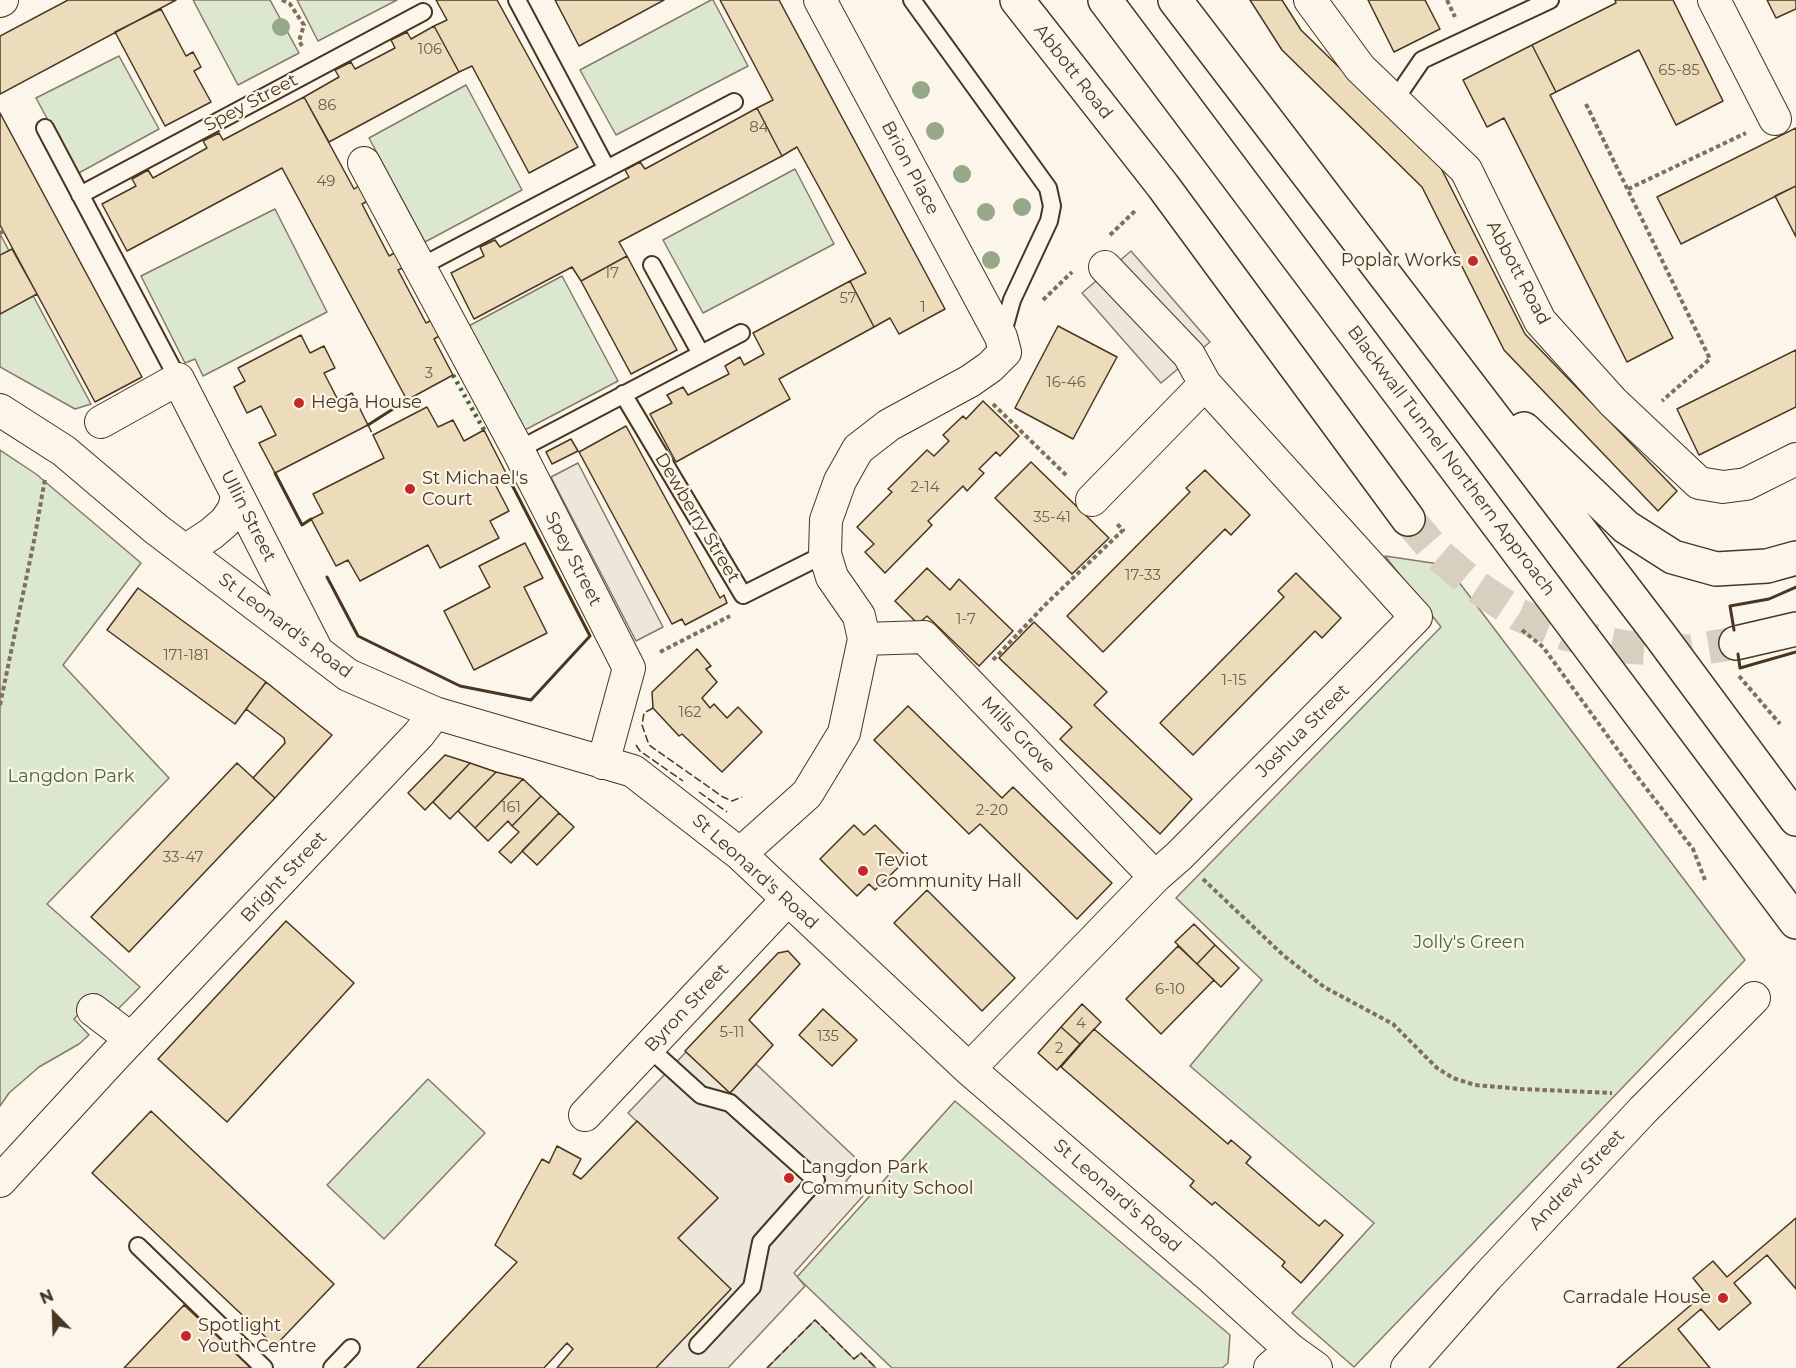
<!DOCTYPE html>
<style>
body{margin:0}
#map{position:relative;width:1796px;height:1368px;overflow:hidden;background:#fbf6e9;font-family:Montserrat,sans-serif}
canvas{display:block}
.north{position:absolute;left:24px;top:1284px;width:60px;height:60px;-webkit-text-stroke:4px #fbf6e9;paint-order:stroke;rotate:337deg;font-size:16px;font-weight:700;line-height:24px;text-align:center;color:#4a3520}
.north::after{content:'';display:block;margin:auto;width:21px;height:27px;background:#4a3520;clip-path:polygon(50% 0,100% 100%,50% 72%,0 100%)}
</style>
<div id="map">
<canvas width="1796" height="1368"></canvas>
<div class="north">N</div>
</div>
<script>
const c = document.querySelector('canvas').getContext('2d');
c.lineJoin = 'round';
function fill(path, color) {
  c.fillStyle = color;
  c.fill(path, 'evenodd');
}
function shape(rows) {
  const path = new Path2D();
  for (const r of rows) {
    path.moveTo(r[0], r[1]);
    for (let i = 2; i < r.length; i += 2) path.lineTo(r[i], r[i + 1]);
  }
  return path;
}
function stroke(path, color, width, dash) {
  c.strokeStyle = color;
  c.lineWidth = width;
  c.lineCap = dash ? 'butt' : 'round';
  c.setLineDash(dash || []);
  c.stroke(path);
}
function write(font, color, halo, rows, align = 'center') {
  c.font = font + ' Montserrat,sans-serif';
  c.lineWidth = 4.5;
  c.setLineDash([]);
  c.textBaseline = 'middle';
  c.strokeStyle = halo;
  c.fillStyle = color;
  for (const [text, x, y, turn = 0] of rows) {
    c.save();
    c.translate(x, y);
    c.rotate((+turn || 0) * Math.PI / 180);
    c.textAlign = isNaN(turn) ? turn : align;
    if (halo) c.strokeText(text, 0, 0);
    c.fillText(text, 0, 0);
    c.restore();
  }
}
const green = shape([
 [193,0,270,0,299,53,238,85,193,0],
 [297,0,397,0,318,41,297,0],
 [711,0,713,0,748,66,616,135,580,70,711,0],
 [119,56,159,129,77,174,36,98,119,56],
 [466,85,522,190,425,242,369,138,466,85],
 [795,169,834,244,703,313,663,240,795,169],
 [275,209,327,312,203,376,195,359,185,363,141,276,275,209],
 [0,234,91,404,75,409,0,367,0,234],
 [562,276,618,381,521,432,465,328,562,276],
 [0,450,36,474,141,563,63,665,169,778,47,904,140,987,117,1010,97,994,74,1019,89,1035,79,1044,39,1067,9,1093,0,1106,0,450],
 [1385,556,1446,565,1745,960,1354,1367,1292,1313,1374,1223,1190,1066,1262,980,1176,898,1441,627,1385,556],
 [428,1079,485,1133,384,1239,327,1185,428,1079],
 [955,1101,1230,1335,1228,1363,1222,1368,892,1368,797,1277,955,1101],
 [815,1320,854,1359,861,1353,876,1368,767,1368,815,1320]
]);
const parking = shape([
 [1131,251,1210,342,1161,383,1082,293,1131,251],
 [578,463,663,627,636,641,551,477,578,463],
 [686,1052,730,1093,756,1064,861,1163,846,1181,863,1196,794,1273,805,1286,728,1368,656,1368,678,1238,718,1198,628,1113,686,1052]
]);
const building = shape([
 [68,0,176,0,0,94,0,36,68,0],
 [436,0,497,0,578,147,529,173,472,66,459,72,434,26,447,20,436,0],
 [555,0,664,0,579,46,555,0],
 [720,0,779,0,945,309,899,334,890,318,874,327,850,281,866,273,797,147,782,156,757,108,773,100,720,0],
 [1250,0,1282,0,1301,30,1440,166,1525,334,1677,491,1658,511,1504,350,1422,187,1282,50,1250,0],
 [1368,0,1425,0,1440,29,1394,52,1368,0],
 [1615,0,1673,0,1723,101,1676,125,1639,50,1556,92,1532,45,1616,3,1615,0],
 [1767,0,1796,0,1796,9,1776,18,1767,0],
 [161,9,186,56,193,52,201,67,194,71,211,102,165,126,115,32,161,9],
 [434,26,459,72,329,142,304,97,339,77,335,70,351,62,355,69,395,48,391,40,407,32,411,39,434,26],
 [1532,45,1556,92,1550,95,1673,338,1627,362,1504,118,1487,127,1463,80,1532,45],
 [304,97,354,189,360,185,368,201,362,204,389,256,396,252,405,267,398,270,426,323,432,320,441,335,434,339,453,375,407,400,282,168,127,251,102,204,136,186,132,179,148,170,153,178,207,148,203,141,219,133,223,140,304,97],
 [757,108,782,156,619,242,627,256,581,281,572,267,474,319,451,273,484,256,480,247,495,240,500,247,629,177,625,170,640,162,645,169,757,108],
 [0,113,142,377,95,402,0,225,0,113],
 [1796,128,1796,186,1681,244,1657,197,1796,128],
 [1796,186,1796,237,1775,196,1796,186],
 [12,249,37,294,0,314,0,255,12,249],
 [627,256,677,350,631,374,581,281,627,256],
 [850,281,874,327,779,379,790,399,676,462,650,414,672,403,667,395,683,387,688,395,729,374,725,366,740,357,744,365,764,354,753,333,850,281],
 [1058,326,1117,357,1073,439,1015,408,1058,326],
 [301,335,310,353,324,346,335,368,324,373,338,400,352,393,368,425,275,473,259,443,276,435,261,406,247,413,234,387,245,381,238,368,301,335],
 [1796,350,1796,407,1699,455,1677,409,1796,350],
 [983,401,1019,436,1000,456,996,452,979,469,984,473,967,491,963,486,928,521,932,525,885,573,865,552,874,544,857,527,892,492,888,489,927,450,934,456,949,441,943,435,963,416,966,419,983,401],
 [427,407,438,427,453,420,464,441,484,430,508,477,495,484,509,511,490,521,499,538,440,568,428,545,360,581,348,560,336,566,311,519,323,513,313,494,384,458,373,435,427,407],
 [626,426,720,598,724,595,727,603,685,625,682,619,672,624,579,452,626,426],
 [571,439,578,451,552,464,546,452,571,439],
 [1031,462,1109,538,1072,574,995,498,1031,462],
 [1205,470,1250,515,1231,535,1225,529,1103,652,1067,616,1190,492,1186,488,1205,470],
 [525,543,543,578,524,587,547,633,474,670,444,611,490,587,479,566,525,543],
 [927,568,950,590,959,579,1013,631,979,666,927,616,918,624,895,601,927,568],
 [1296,573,1341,618,1322,638,1315,631,1193,755,1160,723,1284,597,1278,591,1296,573],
 [138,588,266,682,235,724,107,630,138,588],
 [1034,622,1107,692,1094,705,1192,799,1160,834,1060,739,1072,727,999,658,1034,622],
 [697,649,711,666,706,669,717,682,702,698,710,708,714,704,727,718,738,707,762,732,722,772,682,734,679,736,653,708,652,692,697,649],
 [266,682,332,735,275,798,253,778,285,743,284,738,246,709,266,682],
 [908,706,1002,798,1013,787,1112,883,1077,919,980,824,969,834,874,740,908,706],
 [445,755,470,763,425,810,408,793,445,755],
 [237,763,275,798,129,952,91,917,237,763],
 [470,763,496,772,450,819,433,802,470,763],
 [496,772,523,779,475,828,458,811,496,772],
 [523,779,541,796,512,826,508,821,488,841,475,828,523,779],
 [541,796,559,813,511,863,499,852,519,832,512,826,541,796],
 [559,813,574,827,537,865,522,851,559,813],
 [854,825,864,835,875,825,908,858,875,890,869,884,857,896,820,859,854,825],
 [927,890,1015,978,982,1011,894,923,927,890],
 [286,921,354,983,227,1122,158,1059,286,921],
 [1194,924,1215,945,1197,964,1175,942,1194,924],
 [1215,945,1239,968,1221,987,1197,964,1215,945],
 [1178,946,1214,980,1161,1034,1126,999,1178,946],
 [788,951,800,964,749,1020,773,1045,730,1093,685,1051,778,953,788,951],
 [1082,1004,1101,1022,1080,1044,1061,1027,1082,1004],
 [823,1009,857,1040,832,1066,799,1035,823,1009],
 [1061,1027,1080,1044,1057,1070,1038,1053,1061,1027],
 [1094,1029,1228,1144,1231,1140,1251,1157,1246,1163,1319,1226,1325,1220,1343,1235,1301,1283,1282,1266,1285,1262,1215,1202,1212,1205,1190,1186,1194,1181,1061,1067,1094,1029],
 [151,1111,334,1284,275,1346,92,1173,151,1111],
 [637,1121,718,1198,678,1238,731,1289,656,1368,557,1368,573,1349,567,1343,544,1368,417,1368,517,1262,495,1245,542,1159,549,1163,557,1146,581,1159,573,1174,581,1179,637,1121],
 [1796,1218,1796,1289,1767,1255,1734,1283,1751,1303,1719,1330,1701,1309,1678,1329,1710,1368,1617,1368,1705,1293,1693,1278,1713,1261,1727,1277,1796,1218],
 [184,1305,251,1368,124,1368,184,1305]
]);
const secondaryTunnel = shape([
 [1408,519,1439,555,1474,585,1519,615,1565,634,1625,647,1688,651,1736,643]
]);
const path = shape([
 [282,0,290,4,304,25,299,41,302,46],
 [1447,0,1455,17],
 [1586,104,1710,359,1662,401],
 [1628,189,1746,133],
 [0,233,4,231],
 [1110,235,1137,209],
 [1043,300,1072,272],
 [993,404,1067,476],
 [1522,630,1543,647,1639,779,1693,849,1705,880],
 [660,652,730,616],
 [993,660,1046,604,1123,530,1116,523],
 [1739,676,1780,724],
 [0,705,34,541,45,479],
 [1203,879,1283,955,1324,987,1393,1024,1437,1068,1453,1078,1475,1085,1521,1089,1612,1093]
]);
const lane = shape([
 [517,0,607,169],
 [912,0,1048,188,1052,206,1049,221,1012,300,1002,336],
 [1394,101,1422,60,1550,0],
 [45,128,178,379],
 [80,195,423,12],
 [652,265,701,354],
 [420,267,734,102],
 [623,394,743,595,825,554],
 [518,450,741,333],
 [649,1048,701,1095,730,1103,816,1180,761,1242,752,1287,698,1345],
 [138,1246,264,1368],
 [332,1368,351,1348]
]);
const street = shape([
 [1310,0,1360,68,1466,170,1540,321,1613,402,1699,483,1723,487,1746,484,1796,459],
 [1714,0,1775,119],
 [0,1,2,0],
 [364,163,518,450,629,668,603,763],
 [1105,267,1189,355,1205,384],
 [0,410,64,451,156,529,348,675,435,713,633,771,740,854,969,1069,1206,1273,1291,1350,1316,1368],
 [101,422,178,379,315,647],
 [185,551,211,534,225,522,234,509,237,495],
 [864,639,924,637,1155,877],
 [740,854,807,794,844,733,864,639,859,616,832,577,825,554,826,520,840,481,858,449,889,425,970,381,990,367,1005,352,1001,337,820,0],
 [93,1010,131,1039],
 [969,1069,1155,877,1179,856,1416,617,1205,384,1092,500],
 [585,1115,787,900],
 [0,1181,112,1059,419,734,435,713],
 [1270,1368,1291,1350],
 [1407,1368,1487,1277,1643,1110,1754,998]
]);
const secondary = shape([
 [1017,0,1163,186,1408,519],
 [1736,643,1796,629]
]);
const highway = shape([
 [1105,0,1796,922],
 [1175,0,1662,638,1796,819],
 [1524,429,1626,527,1673,557,1716,569,1767,566,1796,558]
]);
const hedge = shape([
 [453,375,484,430]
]);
const fence = shape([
 [368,425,373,435],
 [653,708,644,713,642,725,649,745,723,797,732,801,742,797],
 [636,745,640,751,683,781],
 [699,792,727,812],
 [767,1368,815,1320,854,1359,861,1353,876,1368]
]);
const wall = shape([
 [368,425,407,400],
 [275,473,302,525,311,519],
 [327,577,358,636,460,686,531,700,590,636,508,477],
 [1734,630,1730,606,1769,599,1796,587],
 [1738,654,1740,668,1796,652]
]);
const trees = [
 [281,27],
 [921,90],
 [935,131],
 [962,174],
 [1022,207],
 [986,212],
 [991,260]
];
const markers = [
 [1473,261,6,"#c62828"],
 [299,403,6,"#c62828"],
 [410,489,6,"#c62828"],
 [863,871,6,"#c62828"],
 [789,1178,6,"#c62828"],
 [1723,1298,6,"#c62828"],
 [186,1336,6,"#c62828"]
];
const numberNames = [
 ["106",430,50],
 ["65-85",1679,71],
 ["86",327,106],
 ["84",759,128],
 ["49",326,182],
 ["17",612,274],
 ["57",848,299],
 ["1",923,308],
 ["3",429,374],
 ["16-46",1066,383],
 ["2-14",925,488],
 ["35-41",1052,518],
 ["17-33",1143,576],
 ["1-7",966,620],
 ["171-181",186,656],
 ["1-15",1234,681],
 ["162",690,713],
 ["161",511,808],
 ["2-20",992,811],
 ["33-47",183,858],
 ["6-10",1170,990],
 ["4",1081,1024],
 ["5-11",732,1033],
 ["135",828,1037],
 ["2",1059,1049]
];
const streetNames = [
 ["Abbott Road",1073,72,52],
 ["Spey Street",251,103,-28],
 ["Brion Place",910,168,62],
 ["Abbott Road",1518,273,62],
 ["Blackwall Tunnel Northern Approach",1451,461,53],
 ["Ullin Street",248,516,63],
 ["Dewberry Street",697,518,59],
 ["Spey Street",573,559,63],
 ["St Leonard's Road",285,626,37],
 ["Joshua Street",1303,731,-45],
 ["Mills Grove",1018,735,46],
 ["St Leonard's Road",755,872,42],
 ["Bright Street",284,877,-47],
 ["Byron Street",687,1008,-47],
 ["Andrew Street",1577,1180,-47],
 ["St Leonard's Road",1117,1196,41]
];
const poiNames = [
 ["Poplar Works",1461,261,"right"],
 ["Hega House",311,403],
 ["St Michael's",422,479],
 ["Court",422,500],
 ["Teviot",875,861],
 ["Community Hall",875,882],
 ["Langdon Park",801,1168],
 ["Community School",801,1189],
 ["Carradale House",1711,1298,"right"],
 ["Spotlight",198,1326],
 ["Youth Centre",198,1347]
];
const parkNames = [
 ["Langdon Park",71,777],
 ["Jolly's Green",1469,943]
];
fill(green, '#dce7d0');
stroke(green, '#887966', 1.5);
fill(parking, '#ede7d9');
stroke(parking, '#887966', 1.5);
fill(building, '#ecdcbc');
stroke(building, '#4a3520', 1.5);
stroke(secondaryTunnel, '#d8cfc1', 33, [33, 16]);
stroke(lane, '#4a3520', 20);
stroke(street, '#4a3520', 34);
stroke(secondary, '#4a3520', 36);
stroke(highway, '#4a3520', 36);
stroke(path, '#7f6f5c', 4, [4.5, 3]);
stroke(lane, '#fbf6e9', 16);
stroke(street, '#fbf6e9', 32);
stroke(secondary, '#fbf6e9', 33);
stroke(highway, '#fbf6e9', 33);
stroke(hedge, '#436837', 4.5, [3, 4.5]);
stroke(fence, '#4a3520', 1.5, [8, 3]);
stroke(wall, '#4a3520', 3);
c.fillStyle = '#96a887';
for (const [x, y] of trees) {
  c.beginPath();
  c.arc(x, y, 9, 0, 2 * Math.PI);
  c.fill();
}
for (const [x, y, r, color] of markers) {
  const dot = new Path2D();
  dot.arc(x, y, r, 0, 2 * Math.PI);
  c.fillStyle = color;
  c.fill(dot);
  stroke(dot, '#fbf6e9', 2);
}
write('15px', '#725f47', null, numberNames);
write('18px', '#4a3520', '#fbf6e9', streetNames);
write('18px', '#4a3520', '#fbf6e9', poiNames, 'left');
write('18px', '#436837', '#fbf6e9', parkNames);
</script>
